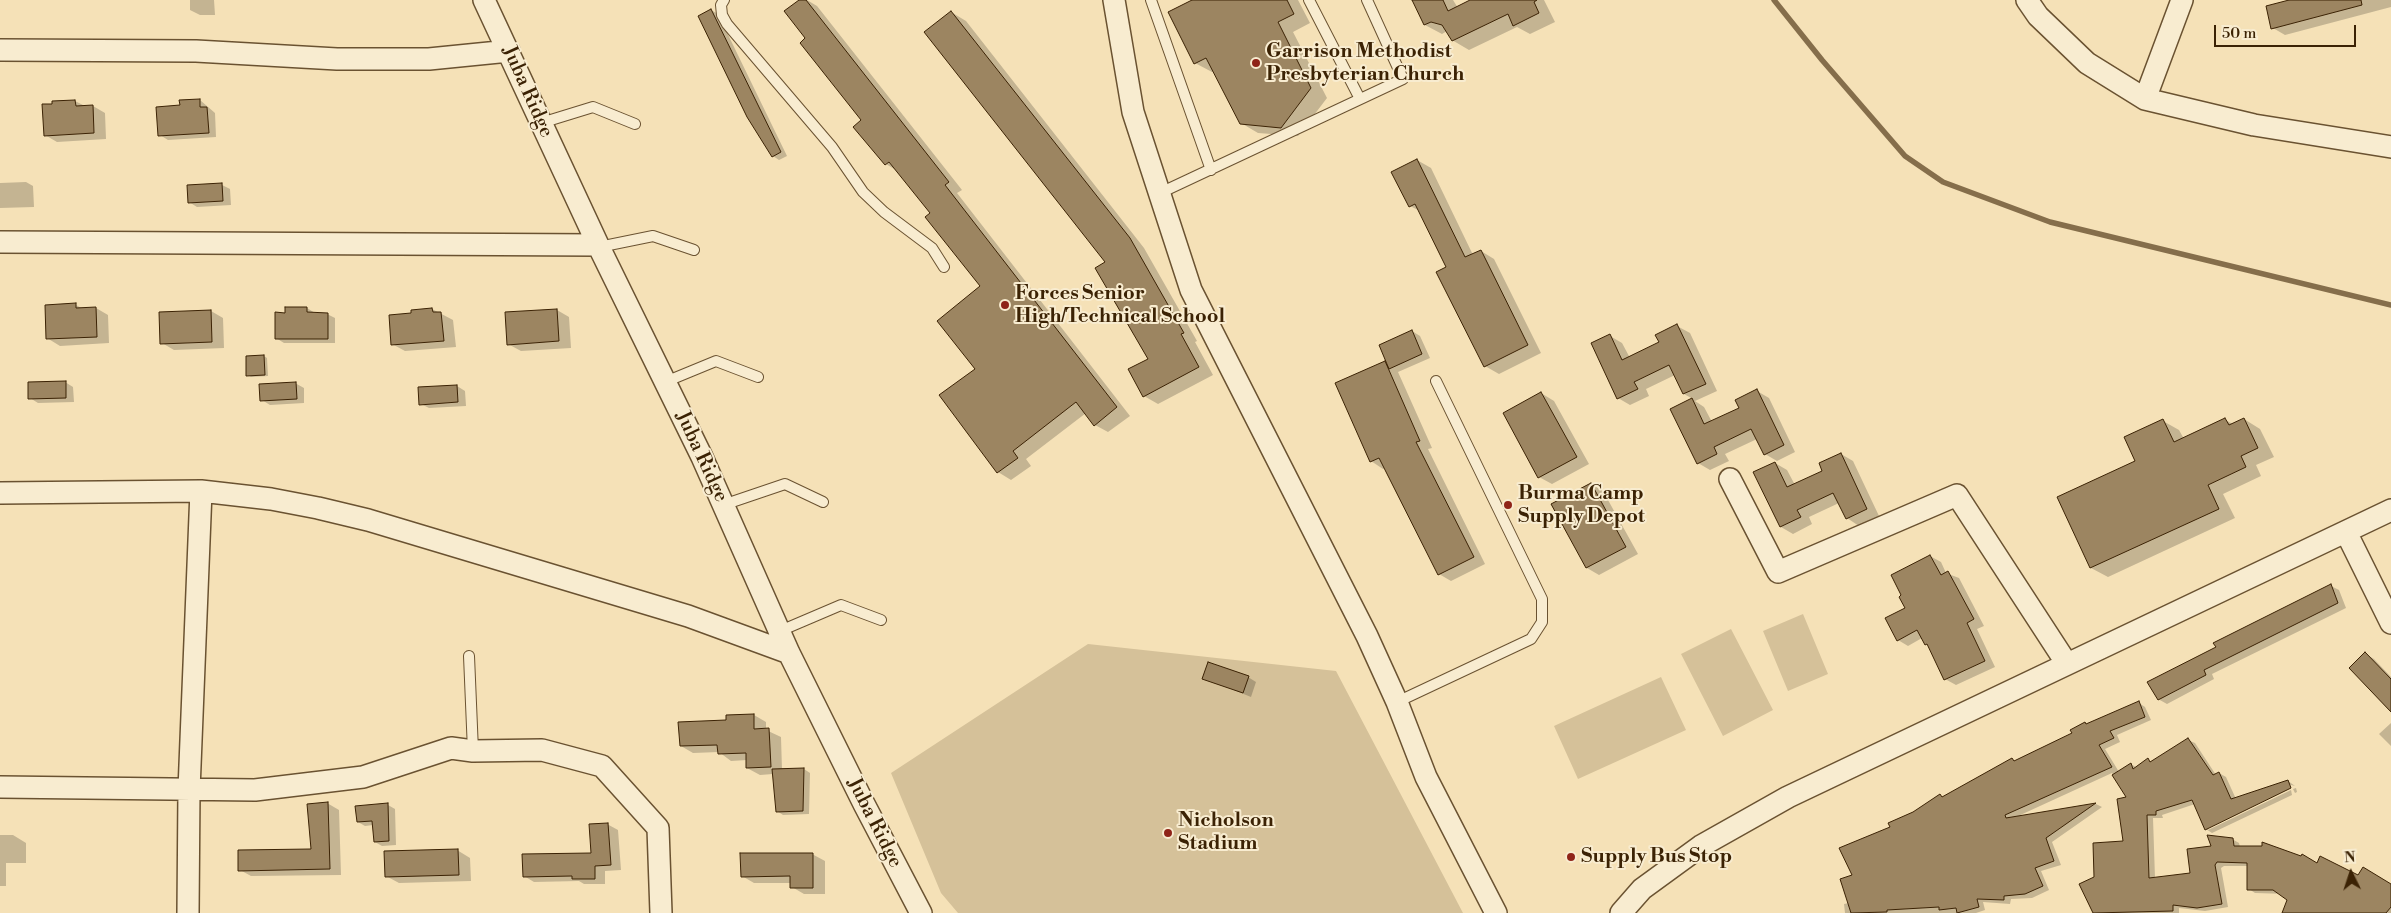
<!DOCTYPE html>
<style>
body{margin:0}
#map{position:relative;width:2391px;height:913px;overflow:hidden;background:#f5e1b7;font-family:"Libre Bodoni",serif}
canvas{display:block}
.north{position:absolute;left:2326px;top:848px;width:50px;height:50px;-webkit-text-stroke:4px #f8ecd0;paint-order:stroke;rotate:356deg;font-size:14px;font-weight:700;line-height:20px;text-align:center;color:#3b2204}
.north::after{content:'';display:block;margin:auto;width:18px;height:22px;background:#3b2204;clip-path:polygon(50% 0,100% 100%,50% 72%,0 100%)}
.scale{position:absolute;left:2214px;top:25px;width:142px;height:22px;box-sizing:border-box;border:2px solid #3b2204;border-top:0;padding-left:6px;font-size:15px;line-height:18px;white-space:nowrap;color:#3b2204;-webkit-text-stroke:4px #f8ecd0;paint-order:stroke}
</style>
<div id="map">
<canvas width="2391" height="913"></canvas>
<div class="north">N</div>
<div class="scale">50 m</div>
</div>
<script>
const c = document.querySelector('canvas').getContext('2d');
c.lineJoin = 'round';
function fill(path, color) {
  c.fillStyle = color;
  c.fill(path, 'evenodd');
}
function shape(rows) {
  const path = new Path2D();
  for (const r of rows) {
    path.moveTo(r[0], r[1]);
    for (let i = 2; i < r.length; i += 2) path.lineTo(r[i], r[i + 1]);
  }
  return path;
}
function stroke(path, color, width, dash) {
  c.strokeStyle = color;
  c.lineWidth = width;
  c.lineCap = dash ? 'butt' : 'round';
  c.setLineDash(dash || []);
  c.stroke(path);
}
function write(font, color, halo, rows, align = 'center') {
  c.font = font + ' "Libre Bodoni",serif';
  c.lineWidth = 4;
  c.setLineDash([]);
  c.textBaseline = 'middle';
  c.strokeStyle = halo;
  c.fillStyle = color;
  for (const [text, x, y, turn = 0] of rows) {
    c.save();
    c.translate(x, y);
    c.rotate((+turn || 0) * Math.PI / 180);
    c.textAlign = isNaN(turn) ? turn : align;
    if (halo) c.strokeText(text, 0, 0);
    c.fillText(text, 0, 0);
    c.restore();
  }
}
const green = shape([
 [1803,614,1828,674,1788,691,1763,631],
 [1731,629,1773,710,1723,736,1681,654],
 [1088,644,1336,671,1463,913,958,913,941,893,891,773],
 [1661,677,1686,730,1578,779,1554,726]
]);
const shadow = shape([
 [190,0,214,0,215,15,200,15,190,10],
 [801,0,807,0,817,6,962,190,957,193,1130,416,1108,432,1095,425,1086,413,1026,459,1031,466,1011,480,998,472,977,369,982,287,932,213,899,172,886,164,862,121,807,38],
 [1195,0,1298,0,1310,23,1293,32,1327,98,1298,136,1258,133,1241,123,1215,71,1212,72,1195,63],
 [1414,0,1453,0,1458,8,1473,0,1544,0,1555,22,1530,34,1517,27,1469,50,1452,40,1447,31,1442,34,1425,25],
 [2294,0,2391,0,2391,7,2285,35,2273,28],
 [711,10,718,14,787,156,779,160,773,156],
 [951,12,966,21,1144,248,1197,341,1195,342,1213,375,1158,404,1144,396,1150,359,1107,263],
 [200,100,215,113,216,137,168,140,160,135,181,106],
 [75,101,85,106,93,106,105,113,106,139,57,142,45,135],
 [1417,160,1431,168,1473,255,1481,251,1494,259,1541,353,1499,374,1485,366,1448,267,1420,211,1410,206],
 [26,182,33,186,34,207,0,208,0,183],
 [222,185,230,189,231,205,197,207,189,202,188,187],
 [76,305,83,309,96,308,108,315,109,343,60,346,47,338],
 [307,308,315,313,327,314,335,318,335,343,284,343,276,338,287,314],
 [432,309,453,320,456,347,405,351,392,344,412,314],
 [557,310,569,317,571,348,521,351,508,344],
 [211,311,223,318,224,348,174,350,162,343],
 [1677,326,1690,333,1717,391,1695,401,1704,407,1712,422,1740,408,1757,391,1769,398,1795,452,1777,461,1765,454,1757,439,1725,454,1729,461,1710,470,1698,463,1672,409,1693,399,1684,394,1675,375,1646,389,1649,396,1630,405,1618,398,1610,336,1622,343,1630,358,1661,343],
 [1412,331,1420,336,1430,358,1398,372,1432,448,1428,449,1485,564,1451,581,1439,574,1386,468,1383,469,1371,461,1385,362,1389,365],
 [264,356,267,358,268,376,251,377,248,375],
 [65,382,73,387,74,402,38,403,30,398],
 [295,383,304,388,304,403,270,405,262,400],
 [457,386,465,391,466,406,429,408,421,404],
 [1541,393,1554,401,1589,464,1552,484,1539,477],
 [2244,419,2260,429,2274,457,2256,465,2261,476,2223,494,2235,518,2108,577,2091,568,2058,498,2137,461,2163,421,2179,430,2184,439,2225,420,2233,424],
 [1841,454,1853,461,1879,516,1859,526,1847,518,1839,503,1809,517,1812,524,1793,534,1781,527,1775,463,1787,470,1795,485,1824,472],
 [1591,484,1603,491,1638,554,1599,575,1587,568],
 [1930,556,1941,562,1946,573,1959,578,1984,626,1977,629,1995,667,1956,685,1945,679,1930,647,1922,638,1908,646,1898,640,1906,608],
 [2331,586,2339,590,2346,608,2212,674,2214,679,2167,704,2158,699],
 [2366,654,2374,659,2391,677,2391,708],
 [1248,677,1256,682,1251,697,1204,678],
 [2139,703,2145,707,2151,720,2117,735,2120,742,2105,749,2119,772,2131,764,2137,768,2148,760,2152,762,2188,740,2195,743,2216,775,2219,773,2226,777,2236,799,2288,781,2295,786,2288,784,2208,827,2208,830,2291,790,2292,795,2212,833,2206,829,2195,804,2162,815,2163,818,2153,818,2155,878,2192,874,2213,847,2232,839,2239,843,2240,847,2318,864,2391,885,2391,913,2288,913,2283,910,2320,895,2255,893,2249,889,2248,866,2224,866,2221,868,2228,907,2205,911,2179,908,2179,913,2094,913,2080,885,2095,878,2125,842,2128,798,2112,773,2016,817,2096,804,2102,807,2052,842,2061,865,2041,871,2049,890,2032,898,2011,899,2010,904,1983,902,1985,910,1976,913,1845,913,1844,904,1849,903,1853,876,1891,827,2012,760,2016,761,2074,733,2085,723,2088,725],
 [754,715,766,722,766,730,781,737,782,770,804,769,810,773,809,814,783,815,777,811,773,774,760,775,747,768,747,760,731,761,719,752,693,753,681,746,728,721],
 [2391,723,2391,746,2379,734],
 [2296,788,2297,792,2295,793,2293,789],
 [327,803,339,810,341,875,251,876,240,870,312,850],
 [388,805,395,809,396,845,382,846,375,842,373,825,365,826,358,822],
 [607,824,618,830,621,870,605,871,605,884,584,884,579,881,534,882,524,876,592,854],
 [0,835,13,835,26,843,26,863,6,863,6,886,0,886],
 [457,850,470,858,471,881,399,883,386,876],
 [812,854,825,861,825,894,804,894,792,887,792,883,754,883,742,876]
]);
const stream = shape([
 [1774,0,1822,60,1905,156,1943,182,2050,222,2391,305]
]);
const building = shape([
 [799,0,806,0,949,182,945,185,1117,407,1094,426,1076,402,1013,451,1018,458,997,473,939,395,975,369,937,321,980,286,925,217,930,213,889,162,885,165,853,127,861,120,800,43,805,38,784,11,799,0],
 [1192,0,1287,0,1294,14,1278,22,1311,88,1281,128,1240,124,1206,58,1194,64,1168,12,1192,0],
 [1412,0,1443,0,1448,11,1470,0,1537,0,1534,2,1539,13,1513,26,1508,14,1452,41,1442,25,1431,22,1424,25,1412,0],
 [2289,0,2361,0,2362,5,2271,29,2266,6,2289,0],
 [711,9,781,152,772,157,747,117,698,16,711,9],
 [951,11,1130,238,1184,333,1181,334,1199,367,1143,397,1128,369,1148,359,1095,268,1105,262,924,32,951,11],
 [200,99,200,107,207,107,209,133,158,136,156,107,180,105,179,100,200,99],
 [75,100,76,106,93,105,94,133,44,136,42,104,52,104,52,101,75,100],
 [1417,159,1465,257,1481,250,1528,345,1484,367,1436,272,1446,267,1415,204,1409,207,1391,172,1417,159],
 [222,183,223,201,188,203,187,185,222,183],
 [76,303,76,308,96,307,97,337,46,339,45,305,76,303],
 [285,307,307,307,307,312,328,313,328,339,275,339,275,312,285,313,285,307],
 [432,308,433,312,441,312,444,341,391,345,389,315,411,313,411,310,432,308],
 [557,309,559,341,507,345,505,312,557,309],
 [211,310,212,342,160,344,159,312,211,310],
 [1677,324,1706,384,1683,394,1669,365,1634,382,1638,389,1617,399,1591,343,1610,334,1622,360,1659,342,1655,335,1677,324],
 [1412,330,1422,354,1389,369,1379,345,1412,330],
 [264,355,265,375,246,376,246,356,264,355],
 [1385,361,1420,441,1416,442,1474,557,1438,575,1379,458,1370,462,1335,383,1385,361],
 [66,381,66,398,28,399,28,382,66,381],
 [296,382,297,399,260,401,259,384,296,382],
 [457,385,458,402,419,405,418,387,457,385],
 [1757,389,1784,445,1764,455,1751,429,1714,447,1717,454,1697,464,1670,409,1692,398,1704,424,1739,408,1735,400,1757,389],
 [1541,392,1577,457,1538,478,1503,413,1541,392],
 [2225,418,2229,425,2244,418,2258,448,2241,456,2246,467,2208,485,2219,509,2090,568,2057,497,2135,461,2124,437,2163,419,2174,442,2225,418],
 [1841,453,1867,509,1846,519,1833,493,1797,510,1801,517,1780,527,1753,472,1775,462,1787,487,1822,471,1819,463,1841,453],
 [1591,483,1626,547,1586,568,1551,504,1591,483],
 [1930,555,1941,575,1948,571,1974,619,1967,623,1985,661,1944,680,1927,644,1925,645,1917,630,1897,641,1885,618,1905,608,1899,597,1901,595,1891,575,1930,555],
 [2331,584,2338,603,2204,670,2206,675,2158,700,2147,682,2216,647,2213,643,2331,584],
 [2365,652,2391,679,2391,712,2349,668,2365,652],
 [1208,662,1249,676,1243,693,1202,679,1208,662],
 [2139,701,2145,717,2110,731,2114,738,2099,745,2112,767,2005,815,2006,818,2096,803,2046,838,2054,861,2035,868,2043,886,2025,894,2004,896,2004,900,1977,899,1979,907,1957,913,1956,908,1939,910,1939,907,1887,910,1887,912,1851,913,1840,879,1852,875,1839,848,1890,827,1888,823,1913,812,1940,794,1942,797,2012,758,2014,761,2072,733,2070,730,2085,722,2086,724,2139,701],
 [754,714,754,729,769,728,771,767,746,768,746,753,718,754,717,745,680,746,678,722,726,720,726,715,754,714],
 [2188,738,2213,775,2219,772,2231,799,2288,780,2291,788,2205,830,2192,800,2156,811,2156,815,2147,815,2149,878,2190,873,2187,849,2211,846,2207,835,2233,838,2234,846,2262,846,2262,842,2301,856,2302,854,2317,863,2320,856,2358,875,2363,867,2391,884,2391,907,2386,913,2282,913,2287,900,2273,890,2247,890,2247,863,2217,862,2215,865,2222,904,2197,908,2173,905,2173,911,2093,913,2079,884,2094,877,2093,843,2123,841,2117,799,2126,797,2112,775,2131,763,2133,769,2148,758,2150,762,2188,738],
 [804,768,803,811,776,812,772,769,804,768],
 [328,802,330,869,238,871,238,850,311,849,307,804,328,802],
 [388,803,389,841,374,842,372,821,357,822,355,806,388,803],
 [608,823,611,865,595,866,595,879,572,879,572,876,523,877,522,854,591,853,589,824,608,823],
 [458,849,459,875,385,877,384,851,458,849],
 [740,853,813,853,813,888,790,888,790,876,741,877,740,853]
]);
const service = shape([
 [724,0,721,5,722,15,727,24,832,147,863,192,884,212,932,248,944,267],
 [1151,0,1211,170],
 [1309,0,1360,99],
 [541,123,593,107,635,124],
 [1160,193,1403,79,1367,0],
 [599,247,653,236,694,250],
 [665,382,716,361,758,377],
 [723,505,785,484,823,502],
 [780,631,841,605,881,620],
 [469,656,473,751],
 [1397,702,1531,639,1542,622,1542,599,1436,381]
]);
const minor = shape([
 [484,0,599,247,702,457,789,653,864,804,921,913],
 [1114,0,1133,112,1191,290,1367,636,1397,702,1426,777,1496,913],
 [2027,0,2038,16,2087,63,2145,99,2254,125,2391,147],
 [0,50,196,51,337,59,429,59,509,51],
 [2145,99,2182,0],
 [0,242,598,245],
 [1730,479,1778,572,1957,495,2067,664],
 [0,493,201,491,271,499,318,508,368,520,688,616,789,653],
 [2346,532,2391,623],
 [0,787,255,790,363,777,451,748,473,751,542,750,602,766,658,828,661,913],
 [188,913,189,790,201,491],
 [1621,913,1642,889,1701,846,1788,797,2391,510]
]);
const markers = [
 [1256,63,5,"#8f2418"],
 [1005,305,5,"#8f2418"],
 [1508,505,5,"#8f2418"],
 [1168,833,5,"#8f2418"],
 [1571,857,5,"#8f2418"]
];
const poiNames = [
 ["Garrison Methodist",1266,52],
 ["Presbyterian Church",1266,75],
 ["Forces Senior",1015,294],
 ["High/Technical School",1015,317],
 ["Burma Camp",1518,494],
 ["Supply Depot",1518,517],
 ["Nicholson",1178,821],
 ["Stadium",1178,844],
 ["Supply Bus Stop",1581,857]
];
const streetNames = [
 ["Juba Ridge",527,92,66],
 ["Juba Ridge",701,457,65],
 ["Juba Ridge",874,823,63]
];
fill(green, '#d5c199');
fill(shadow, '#0003');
stroke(stream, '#856e4b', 5.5);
fill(building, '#9c8561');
stroke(building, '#3b2204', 1);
stroke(service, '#6a5231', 12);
stroke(minor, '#6a5231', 24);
stroke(service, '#f8ecd0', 10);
stroke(minor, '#f8ecd0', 21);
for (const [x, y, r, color] of markers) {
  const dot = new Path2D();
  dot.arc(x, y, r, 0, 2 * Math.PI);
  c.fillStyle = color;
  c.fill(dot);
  stroke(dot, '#f8ecd0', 2);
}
write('bold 20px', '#3b2204', '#f8ecd0', poiNames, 'left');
write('20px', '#3b2204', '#f8ecd0', streetNames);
</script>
